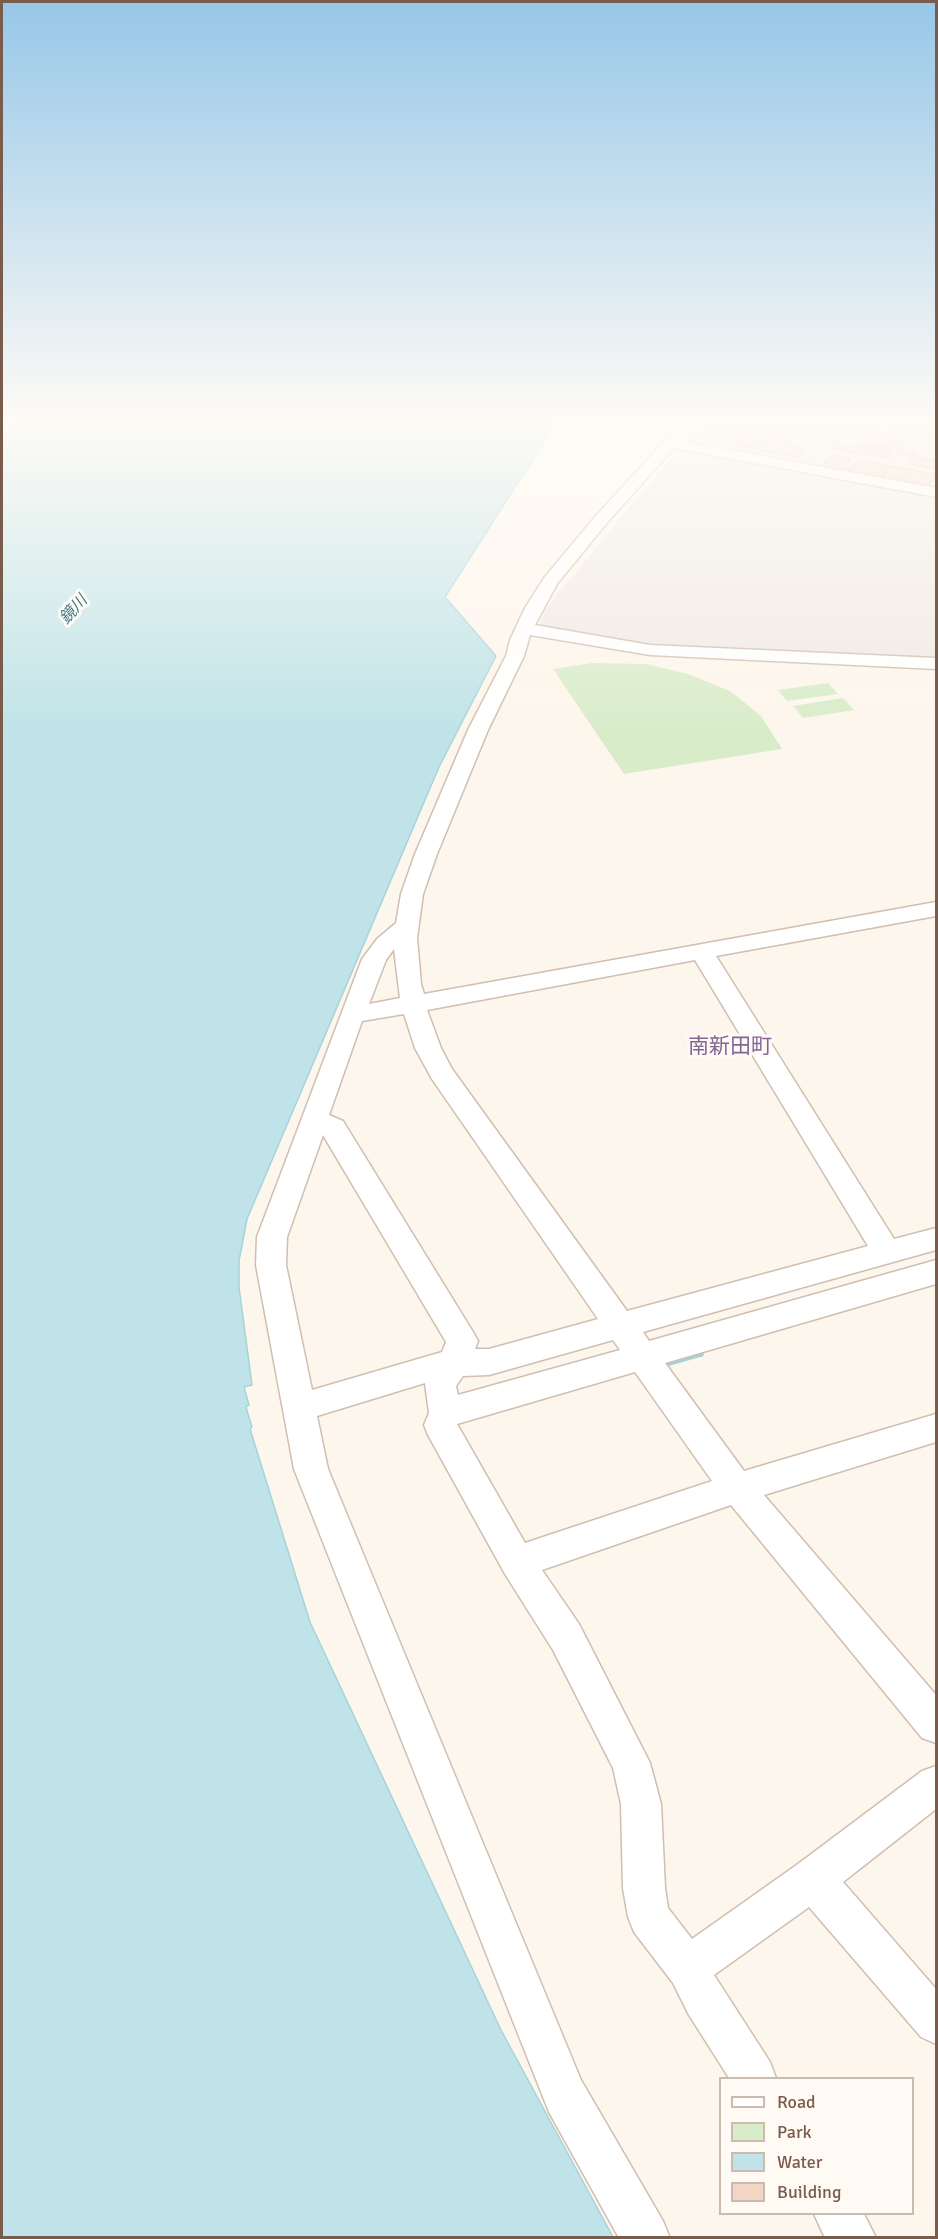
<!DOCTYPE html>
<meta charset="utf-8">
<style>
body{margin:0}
#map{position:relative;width:938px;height:2239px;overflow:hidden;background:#fdf6ec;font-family:Signika,sans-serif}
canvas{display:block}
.frame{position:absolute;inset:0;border:3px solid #7a5c4d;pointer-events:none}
.legend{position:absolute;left:719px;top:2077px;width:195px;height:138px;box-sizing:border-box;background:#fffaf3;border:2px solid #cabbb1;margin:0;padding:8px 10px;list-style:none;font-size:18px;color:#7a5c4d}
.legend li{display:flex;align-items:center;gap:12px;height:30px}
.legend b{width:30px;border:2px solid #cabbb1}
</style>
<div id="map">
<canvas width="938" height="2239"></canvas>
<div class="frame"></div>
<ul class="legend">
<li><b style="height:8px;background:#fff"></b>Road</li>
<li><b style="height:16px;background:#d8ecc9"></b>Park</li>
<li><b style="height:16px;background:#bfe3e8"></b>Water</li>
<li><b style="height:16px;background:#f3d5c3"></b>Building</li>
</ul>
</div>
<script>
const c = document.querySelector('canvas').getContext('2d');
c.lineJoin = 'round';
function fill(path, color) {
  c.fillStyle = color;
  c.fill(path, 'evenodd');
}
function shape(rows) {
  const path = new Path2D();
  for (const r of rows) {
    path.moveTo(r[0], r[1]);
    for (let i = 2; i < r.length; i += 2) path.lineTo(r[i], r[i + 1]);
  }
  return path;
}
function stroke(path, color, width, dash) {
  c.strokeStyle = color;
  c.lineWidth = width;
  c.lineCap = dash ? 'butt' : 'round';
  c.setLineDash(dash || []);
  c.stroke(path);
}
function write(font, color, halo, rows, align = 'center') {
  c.font = font + ' Signika,"Noto Sans JP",sans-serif';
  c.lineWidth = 6;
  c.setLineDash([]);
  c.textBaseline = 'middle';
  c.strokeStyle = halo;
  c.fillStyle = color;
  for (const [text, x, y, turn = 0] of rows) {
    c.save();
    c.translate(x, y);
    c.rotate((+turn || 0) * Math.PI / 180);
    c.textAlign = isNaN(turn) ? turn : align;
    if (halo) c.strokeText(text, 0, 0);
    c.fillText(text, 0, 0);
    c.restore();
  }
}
const industrial = shape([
 [704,423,936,423,936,661,655,647,543,629,539,625,547,608,562,588,580,568,634,501]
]);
const green = shape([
 [592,663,646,664,688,674,730,691,761,716,782,749,624,774,553,669],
 [828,683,838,694,787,701,778,690],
 [843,698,854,710,803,718,793,706]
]);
const water = shape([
 [15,423,556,423,445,597,496,656,439,767,247,1219,239,1261,239,1287,252,1385,244,1387,249,1405,246,1407,252,1427,250,1429,310,1622,501,2030,613,2237,2,2237,2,436,15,423]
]);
const stream = shape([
 [658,1365,700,1353]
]);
const building = shape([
 [878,423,884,423,910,428,892,449,861,443,878,423],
 [777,427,800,432,787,446,805,449,798,457,734,445,742,437,764,441,777,427],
 [933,428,936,429,936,442,924,440,933,428],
 [900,439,907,441,899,451,892,450,889,452,855,446,857,443,892,449,900,439],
 [835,443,861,447,891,453,887,458,830,448,835,443],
 [900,450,916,453,914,457,895,453,900,450],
 [832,455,851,459,844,467,851,468,847,472,822,467,832,455],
 [914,457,936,461,936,469,909,464,914,457],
 [858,460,876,463,866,476,848,472,858,460],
 [876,463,890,466,880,478,867,476,876,463],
 [891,466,908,469,899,482,881,478,891,466],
 [908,469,936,475,927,487,899,482,908,469]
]);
const minor = shape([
 [681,423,696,423,681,441,936,488,936,497,674,448,606,524,557,584,535,625,650,645,936,658,936,669,650,655,530,635,524,656,488,730,437,854,423,894,417,938,421,984,424,994,936,902,936,916,716,956,894,1239,936,1228,936,1250,643,1332,649,1341,936,1260,936,1284,665,1363,744,1471,936,1414,936,1442,764,1495,936,1695,936,1743,922,1738,731,1505,542,1570,579,1624,650,1763,661,1804,665,1888,668,1908,692,1939,798,1864,922,1771,936,1766,936,1809,843,1882,936,1989,936,2044,921,2037,809,1907,714,1975,770,2062,776,2078,729,2078,689,2015,673,1983,634,1932,628,1917,623,1888,621,1804,613,1768,553,1650,505,1574,428,1435,424,1425,429,1413,425,1383,317,1416,328,1469,581,2080,663,2221,670,2238,619,2238,549,2112,294,1469,256,1265,257,1237,362,959,377,939,396,923,401,894,415,854,468,730,506,656,510,640,525,608,544,578,594,518,681,423],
 [394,949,400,998,369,1004,386,960,394,949],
 [695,960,868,1246,627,1311,452,1069,441,1048,427,1010,695,960],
 [404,1014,415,1048,432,1079,598,1319,489,1349,475,1349,478,1341,473,1332,343,1121,329,1115,362,1021,404,1014],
 [323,1135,446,1342,442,1352,312,1390,286,1265,287,1237,323,1135],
 [613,1340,620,1350,458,1395,456,1386,463,1376,489,1375,613,1340],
 [635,1372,712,1481,525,1543,457,1424,635,1372],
 [814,2214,864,2214,876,2238,825,2238,814,2214]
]);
const farWaternames = [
 ["鏡川",74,610,-48]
];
const quarterNames = [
 ["南新田町",730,1047]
];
fill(industrial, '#efe9e4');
fill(green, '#d8ecc9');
fill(water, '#bfe3e8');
stroke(water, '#a5d3da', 1.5);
stroke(stream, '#a5d3da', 8);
fill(building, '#f3d5c3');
stroke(building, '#e6bba3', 1.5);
stroke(minor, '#d1beb0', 3);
fill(minor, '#fff');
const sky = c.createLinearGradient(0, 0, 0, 737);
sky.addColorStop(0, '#97c7e8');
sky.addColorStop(0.57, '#fefbf6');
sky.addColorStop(1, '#fefbf600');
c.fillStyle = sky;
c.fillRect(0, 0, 938, 737);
write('italic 16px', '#437c86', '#fffaf3', farWaternames);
write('21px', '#846695', '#fffaf3', quarterNames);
</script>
